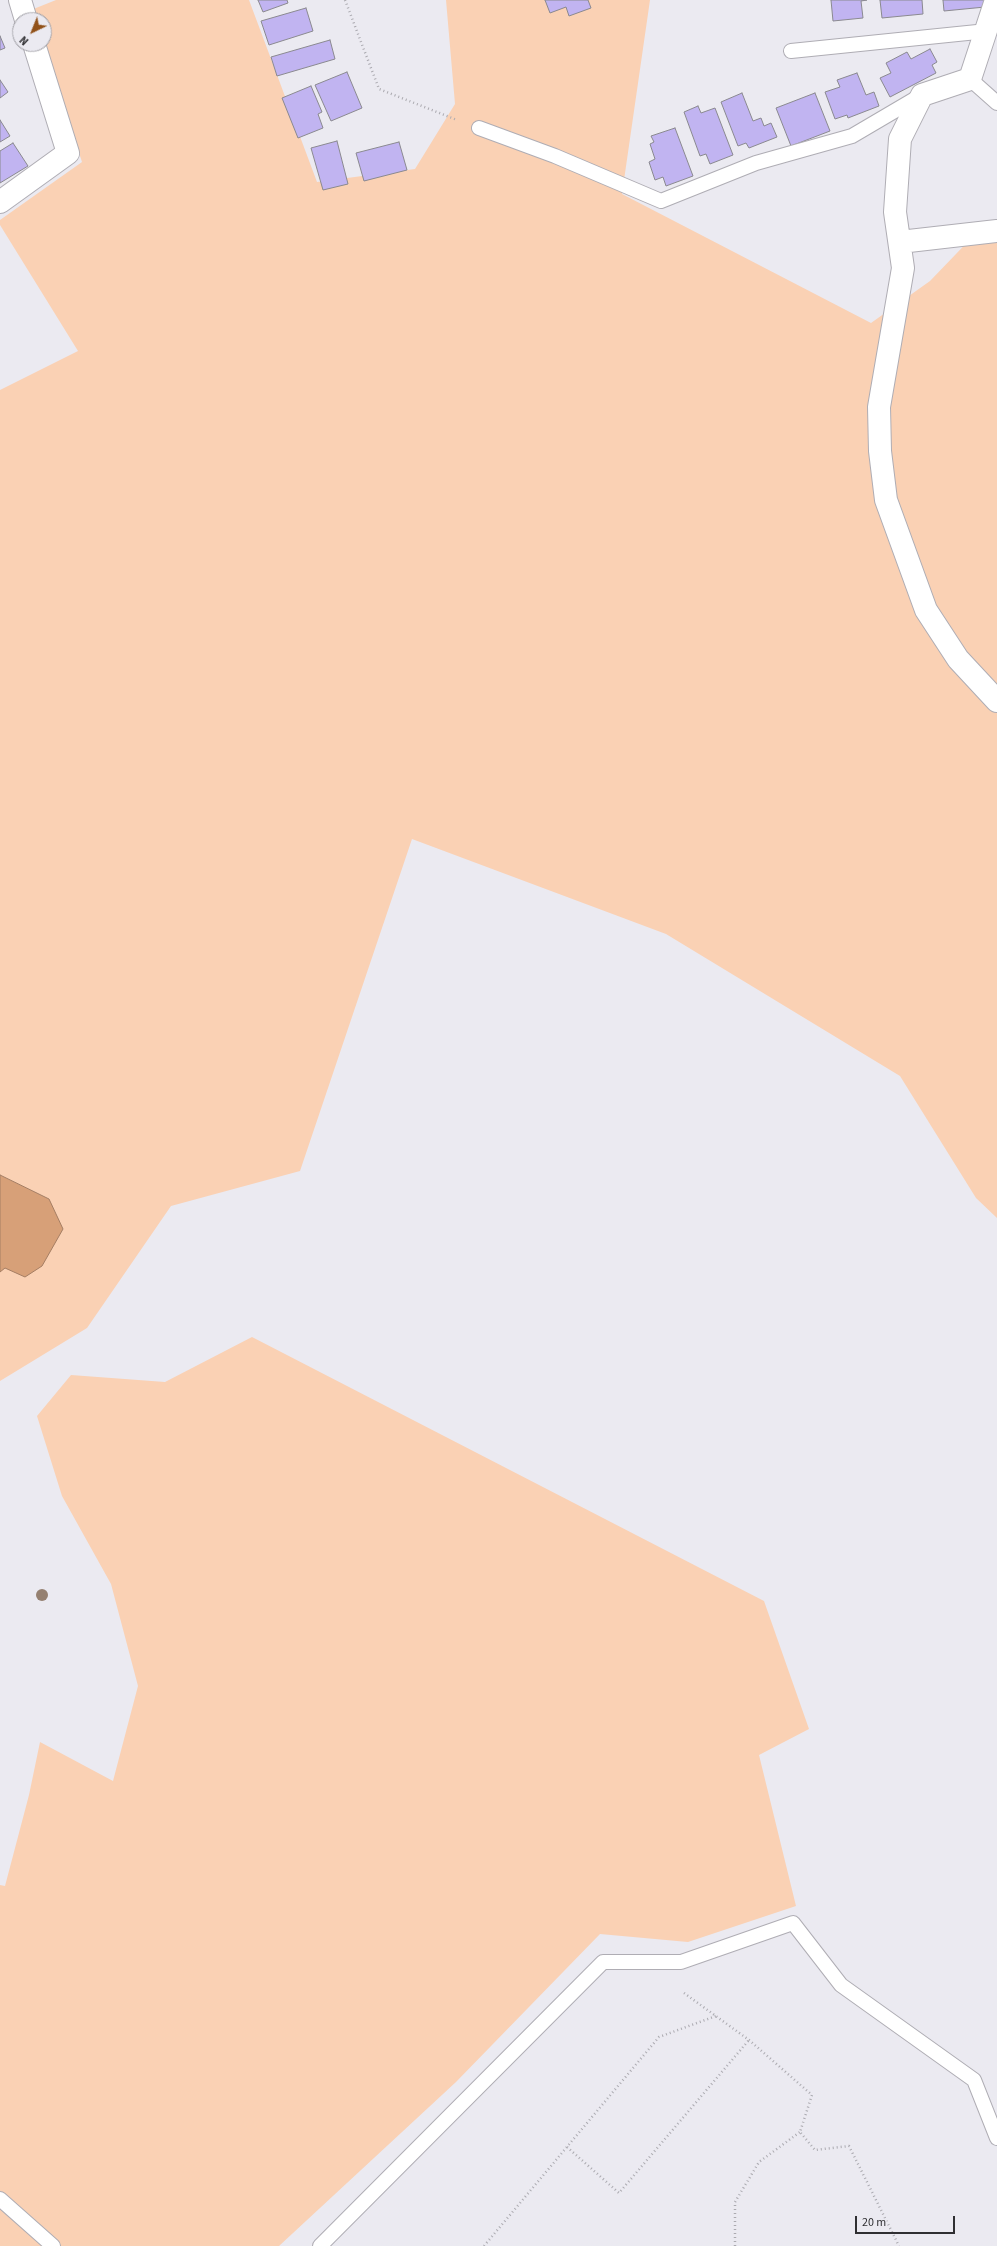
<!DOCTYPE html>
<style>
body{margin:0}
#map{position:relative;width:997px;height:2246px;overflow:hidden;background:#ebeaf1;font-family:"Source Sans 3",sans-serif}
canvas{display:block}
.north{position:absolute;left:12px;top:12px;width:40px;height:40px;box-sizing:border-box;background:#ebeaf1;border:1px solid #a09fa5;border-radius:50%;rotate:223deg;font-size:11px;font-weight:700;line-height:16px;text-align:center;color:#2f2f32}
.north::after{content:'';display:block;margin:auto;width:14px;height:18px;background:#915119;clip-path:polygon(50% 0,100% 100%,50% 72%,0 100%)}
.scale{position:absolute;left:855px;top:2216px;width:100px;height:18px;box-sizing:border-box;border:2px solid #2f2f32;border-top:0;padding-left:5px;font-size:12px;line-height:14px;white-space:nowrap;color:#2f2f32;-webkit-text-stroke:3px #ebeaf1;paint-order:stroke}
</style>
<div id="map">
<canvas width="997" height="2246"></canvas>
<div class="north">N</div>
<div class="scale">20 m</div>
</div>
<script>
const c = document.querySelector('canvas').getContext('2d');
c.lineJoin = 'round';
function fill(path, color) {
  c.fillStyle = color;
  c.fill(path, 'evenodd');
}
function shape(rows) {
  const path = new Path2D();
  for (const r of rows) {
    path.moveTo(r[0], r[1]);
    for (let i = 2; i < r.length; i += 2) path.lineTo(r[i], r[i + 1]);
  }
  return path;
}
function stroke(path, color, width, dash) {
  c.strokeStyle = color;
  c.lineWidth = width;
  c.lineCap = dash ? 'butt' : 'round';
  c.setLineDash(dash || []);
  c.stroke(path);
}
const green = shape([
 [56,0,249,0,317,182,415,169,455,104,446,0,650,0,622,194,871,323,930,281,981,228,997,228,997,1218,976,1198,900,1076,666,934,412,839,300,1171,171,1206,87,1328,0,1381,0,1272,49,1199,0,1175,0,390,78,351,0,225,0,220,82,162,43,44,44,20,35,20,31,10],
 [252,1337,764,1601,809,1729,759,1755,796,1906,688,1942,600,1934,456,2082,279,2246,0,2246,0,1885,5,1886,29,1795,40,1742,113,1781,138,1686,111,1584,62,1496,37,1416,71,1375,165,1382]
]);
const water = shape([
 [0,1175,49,1199,63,1229,42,1266,25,1277,5,1268,0,1272,0,1175]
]);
const building = shape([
 [258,0,287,0,288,3,263,12,258,0],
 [545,0,588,0,591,8,569,16,566,7,550,13,545,0],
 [831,0,867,0,861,1,863,18,833,21,831,0],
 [880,0,922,0,923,14,882,18,880,0],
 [943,0,985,0,985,7,944,11,943,0],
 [306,8,313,31,269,45,261,21,306,8],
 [0,36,5,48,0,50,0,36],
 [330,40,335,59,277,76,271,57,330,40],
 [930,49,937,62,932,65,936,73,890,97,880,78,891,73,886,63,907,52,911,59,930,49],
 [347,72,362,108,331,121,315,85,347,72],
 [857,73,866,95,874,92,879,106,848,118,847,115,835,119,825,92,840,87,837,80,857,73],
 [0,80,8,92,0,98,0,80],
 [311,86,322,112,318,114,323,128,298,138,282,98,311,86],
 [742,93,753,121,761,118,764,126,771,123,777,137,749,148,746,143,738,146,721,102,742,93],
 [815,93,830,131,791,146,776,108,815,93],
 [698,106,701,113,715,108,733,155,710,164,706,154,700,156,684,112,698,106],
 [0,120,10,136,0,142,0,120],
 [675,128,693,176,666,186,663,177,655,180,649,162,655,159,650,144,654,142,651,136,675,128],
 [337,141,348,184,323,190,311,148,337,141],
 [399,142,407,170,364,181,356,153,399,142],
 [13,143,28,166,0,183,0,151,13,143]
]);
const path = shape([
 [345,0,379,89,457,120],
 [684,1993,749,2040,812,2095,800,2132,815,2150,849,2146,899,2246],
 [567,2147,619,2193,749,2040],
 [484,2246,659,2037,716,2016],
 [735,2246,735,2202,759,2162,800,2132]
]);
const lane = shape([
 [791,51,987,31],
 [970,79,997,103],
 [479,128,555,156,661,201,756,163,852,136,920,96],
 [0,2199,53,2246],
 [320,2246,603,1962,681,1962,793,1923,841,1985,974,2080,997,2138]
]);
const street = shape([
 [20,0,26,20],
 [996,0,970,79,922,95,900,139,895,212,903,268,879,407,880,451,886,500,926,610,958,659,997,701],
 [0,202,68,153,34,44],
 [900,242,997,231]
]);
const trees = [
 [42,1595]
];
fill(green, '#fad1b4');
fill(water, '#d7a078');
stroke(water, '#a57e63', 1);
fill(building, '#c1b4f1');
stroke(building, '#8a898f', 1);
stroke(lane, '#afadb4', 16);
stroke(street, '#afadb4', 24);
stroke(path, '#abaab0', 2.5, [1, 3]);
stroke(lane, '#fff', 14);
stroke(street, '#fff', 22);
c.fillStyle = '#958071';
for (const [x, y] of trees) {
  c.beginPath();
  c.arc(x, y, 6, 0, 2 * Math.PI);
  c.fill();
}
</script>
